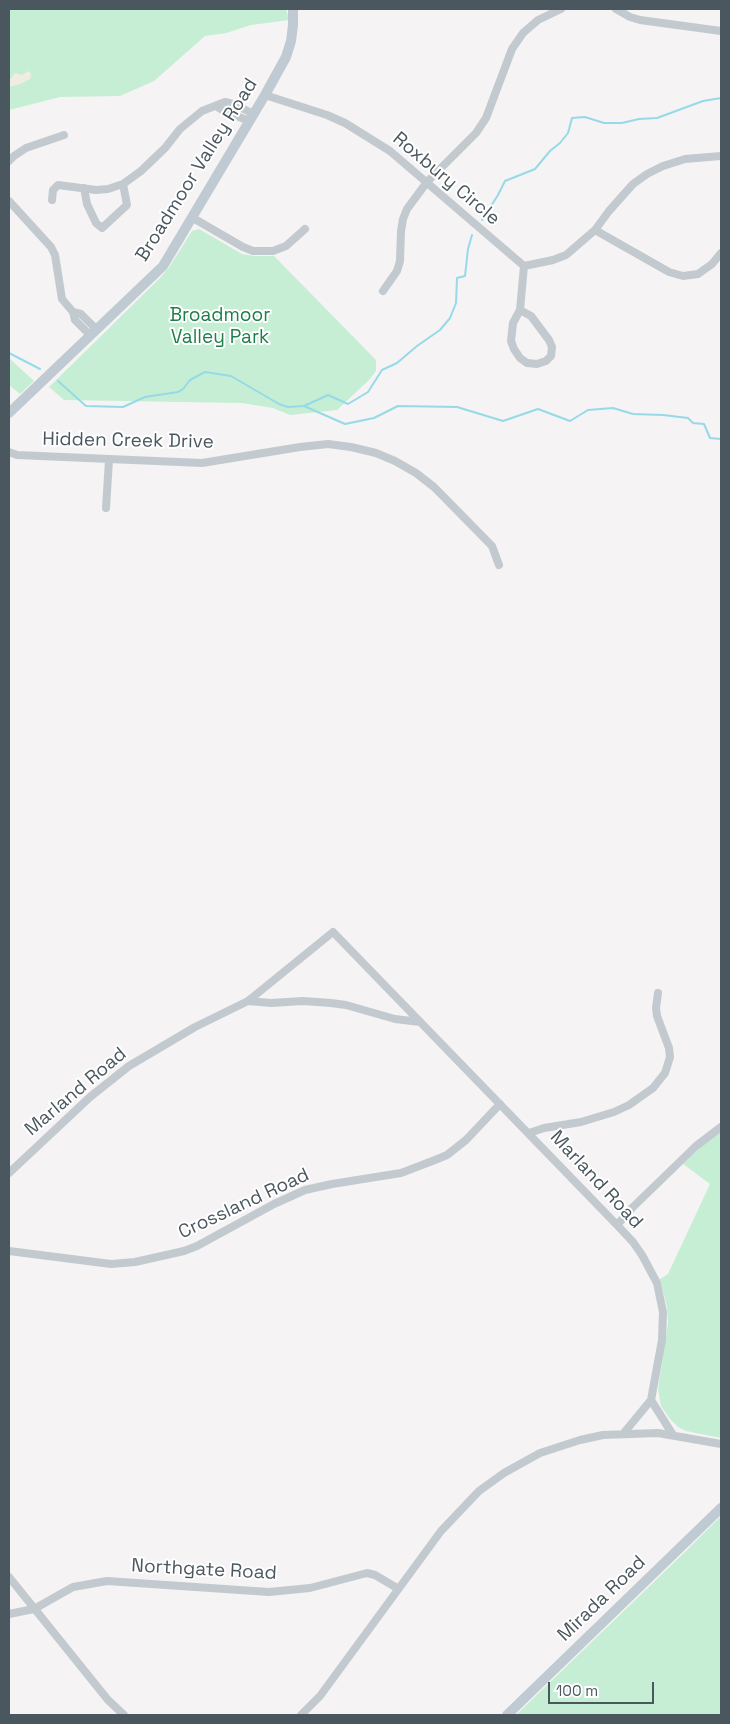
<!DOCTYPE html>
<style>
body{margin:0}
#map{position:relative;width:730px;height:1724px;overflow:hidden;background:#f5f3f3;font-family:"Space Grotesk",sans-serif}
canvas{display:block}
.frame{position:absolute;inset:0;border:10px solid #4b575f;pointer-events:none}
.scale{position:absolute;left:548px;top:1682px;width:106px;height:22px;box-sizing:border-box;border:2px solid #4b575f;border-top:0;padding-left:6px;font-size:15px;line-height:18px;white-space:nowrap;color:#4b575f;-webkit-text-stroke:4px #fff;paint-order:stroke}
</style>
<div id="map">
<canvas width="730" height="1724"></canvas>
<div class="frame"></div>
<div class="scale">100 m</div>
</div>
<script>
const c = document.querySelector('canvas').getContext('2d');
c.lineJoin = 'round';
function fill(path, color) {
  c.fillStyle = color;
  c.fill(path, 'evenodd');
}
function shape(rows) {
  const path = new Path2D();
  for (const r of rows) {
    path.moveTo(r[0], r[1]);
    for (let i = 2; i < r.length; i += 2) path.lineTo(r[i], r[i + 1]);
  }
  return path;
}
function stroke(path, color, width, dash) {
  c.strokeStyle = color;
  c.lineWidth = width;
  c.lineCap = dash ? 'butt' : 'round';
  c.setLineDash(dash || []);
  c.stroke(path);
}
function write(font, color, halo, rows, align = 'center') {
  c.font = font + ' "Space Grotesk",sans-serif';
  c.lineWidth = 4;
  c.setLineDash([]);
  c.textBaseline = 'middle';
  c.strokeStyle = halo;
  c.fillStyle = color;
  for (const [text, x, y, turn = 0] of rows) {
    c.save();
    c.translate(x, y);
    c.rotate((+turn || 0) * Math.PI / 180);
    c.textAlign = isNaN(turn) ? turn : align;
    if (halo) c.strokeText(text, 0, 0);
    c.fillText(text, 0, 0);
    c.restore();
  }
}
const green = shape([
 [9,9,286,9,289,20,251,25,226,33,205,36,154,81,120,96,60,97,9,110],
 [199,229,242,254,254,256,274,256,376,360,376,371,369,380,337,410,290,415,273,408,242,403,64,400,49,387,160,278,170,266,192,231],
 [9,358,34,381,20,394,9,385],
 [721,1131,721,1438,686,1431,678,1427,670,1419,661,1406,658,1389,668,1323,667,1307,660,1279,668,1274,710,1184,683,1164,708,1140],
 [721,1516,721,1715,516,1715,686,1551]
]);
const sand = shape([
 [29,71,31,74,30,79,20,84,9,87,9,81,15,73,22,75]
]);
const stream = shape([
 [482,220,498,195,505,181,535,169,550,151,560,143,568,133,572,118,585,117,604,123,622,123,639,119,657,118,703,101,721,98],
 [9,353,40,369],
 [58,381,86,406,123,407,145,397,178,392,183,389,190,380,205,372,231,376,279,404,288,407,304,406,345,424,374,418,398,406,457,407,503,421,538,409,570,421,588,410,613,408,633,414,663,415,688,418,693,423,704,424,710,438,721,439],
 [304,406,328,395,348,404,368,392,382,370,397,363,417,346,440,330,450,318,456,303,457,278,465,276,468,249,472,235]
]);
const street = shape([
 [616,9,630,17,640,20,721,31],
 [265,95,327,115,345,123,390,151,524,266,553,260,566,255,595,230],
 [216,106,222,110,249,121],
 [721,156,685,159,663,166,647,174,633,184,609,211,595,230,669,272,683,276,698,274,712,264,721,253],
 [9,161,14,156,26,148,64,135],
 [84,188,87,204,96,223,102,228,127,205,123,184],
 [52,200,53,190,58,185,96,190,108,189,123,184,141,171,165,148,180,129,202,111,225,102,233,104,254,114],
 [9,201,51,247,55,255,62,299,73,312,75,320,90,335],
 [193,218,243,247,253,251,273,251,286,246,305,229],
 [383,291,397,271,400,261,401,231,403,219,407,209,427,182,476,133,486,118,512,49,523,33,538,20,561,9],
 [520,310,531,316,549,340,552,347,551,356,546,361,537,364,527,363,520,358,514,349,511,341,513,323,520,310],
 [520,310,524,266],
 [73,312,81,314,96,329],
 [9,452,17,455,202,463,300,447,328,444,351,447,376,453,395,461,416,473,434,487,492,546,499,565],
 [106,508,109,460],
 [248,1001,271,1003,303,1001,331,1003,346,1005,395,1019,420,1022],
 [529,1133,544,1128,581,1122,614,1112,629,1105,653,1088,665,1073,670,1057,669,1048,657,1016,656,1008,658,993],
 [9,1173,90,1097,129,1066,195,1027,248,1001,333,932,617,1225,633,1242,642,1255,657,1283,663,1312,662,1340,651,1400],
 [617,1225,633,1207,696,1146,721,1127],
 [9,1251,111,1264,135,1262,184,1251,197,1246,274,1204,305,1190,332,1184,401,1173,435,1160,447,1155,466,1140,500,1104],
 [651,1400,673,1435],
 [623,1434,651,1400],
 [9,1577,108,1700,124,1715],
 [9,1614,34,1609,73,1587,107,1581,269,1592,310,1588,367,1573,375,1575,397,1588],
 [301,1715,320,1696,441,1531,479,1491,504,1473,540,1453,580,1440,603,1435,658,1433,721,1444]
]);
const secondary = shape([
 [9,413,163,266,265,95,286,57,291,41,293,25,293,9],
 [507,1715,721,1508]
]);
const streetNames = [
 ["Broadmoor Valley Road",197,170,-58],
 ["Roxbury Circle",446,179,40],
 ["Hidden Creek Drive",128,441,1],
 ["Marland Road",76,1092,-40],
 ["Marland Road",596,1180,47],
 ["Crossland Road",244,1204,-25],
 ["Northgate Road",204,1570,3],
 ["Mirada Road",602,1599,-44]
];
const parkNames = [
 ["Broadmoor",220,316],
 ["Valley Park",220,338]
];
fill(green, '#c6eed4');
fill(sand, '#f1ece3');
stroke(stream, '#96dae8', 2);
stroke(street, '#c2cad0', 8);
stroke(secondary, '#c0cad2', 10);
write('19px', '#4b575f', '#fff', streetNames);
write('19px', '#1e7f4b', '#fff', parkNames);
</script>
